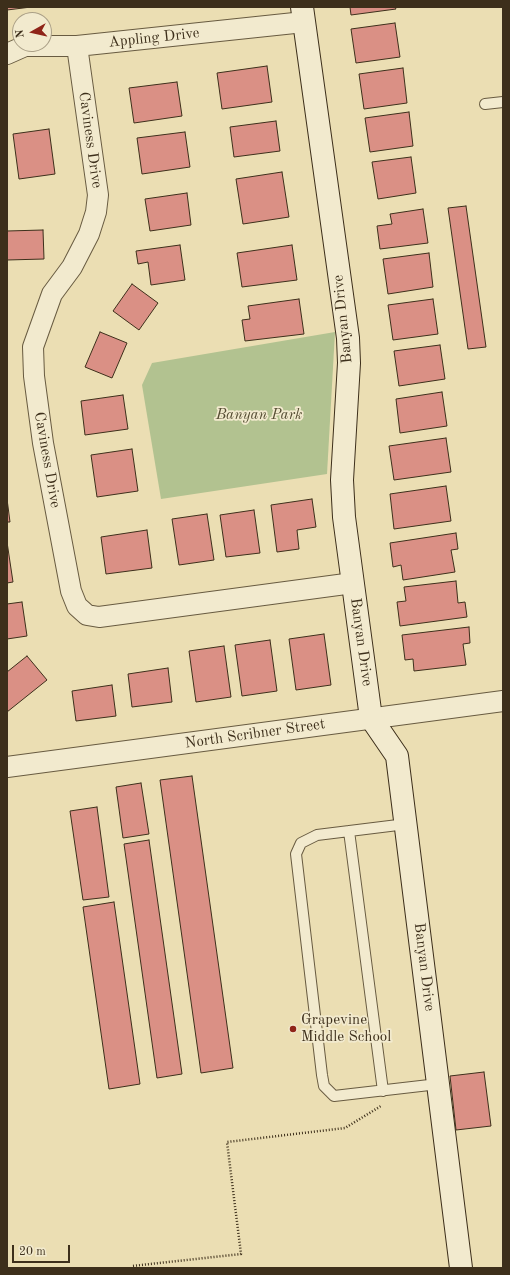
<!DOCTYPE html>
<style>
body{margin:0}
#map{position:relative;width:510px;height:1275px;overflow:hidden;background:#ebdeb3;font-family:"Old Standard TT",serif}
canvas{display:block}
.frame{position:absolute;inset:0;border:8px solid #3d2f1b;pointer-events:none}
.north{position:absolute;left:12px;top:12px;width:40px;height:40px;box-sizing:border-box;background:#f2eace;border:1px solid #aa9f86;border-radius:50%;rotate:262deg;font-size:11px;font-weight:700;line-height:16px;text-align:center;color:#3d2f1b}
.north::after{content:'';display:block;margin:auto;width:14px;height:18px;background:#8f2418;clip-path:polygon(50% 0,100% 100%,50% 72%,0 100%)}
.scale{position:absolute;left:12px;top:1245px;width:58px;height:18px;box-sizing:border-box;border:2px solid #3d2f1b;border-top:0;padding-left:5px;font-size:12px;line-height:14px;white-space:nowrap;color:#3d2f1b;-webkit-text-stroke:3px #f2eace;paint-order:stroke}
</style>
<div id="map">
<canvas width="510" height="1275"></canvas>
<div class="frame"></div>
<div class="north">N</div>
<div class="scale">20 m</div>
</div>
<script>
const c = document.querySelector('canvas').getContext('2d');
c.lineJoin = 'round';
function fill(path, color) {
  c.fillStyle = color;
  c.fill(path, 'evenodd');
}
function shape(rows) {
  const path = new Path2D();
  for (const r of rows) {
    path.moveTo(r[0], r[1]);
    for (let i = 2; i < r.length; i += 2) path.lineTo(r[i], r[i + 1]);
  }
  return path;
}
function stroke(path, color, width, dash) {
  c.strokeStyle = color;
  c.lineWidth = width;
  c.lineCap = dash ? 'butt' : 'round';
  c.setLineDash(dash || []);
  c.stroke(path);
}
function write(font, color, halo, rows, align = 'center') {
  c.font = font + ' "Old Standard TT",serif';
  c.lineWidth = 3.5;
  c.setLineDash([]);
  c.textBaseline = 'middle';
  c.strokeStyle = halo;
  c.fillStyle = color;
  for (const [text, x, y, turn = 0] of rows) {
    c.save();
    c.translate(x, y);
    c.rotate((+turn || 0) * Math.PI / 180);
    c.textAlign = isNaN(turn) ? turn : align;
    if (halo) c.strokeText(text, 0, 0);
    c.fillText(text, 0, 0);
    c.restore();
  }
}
const green = shape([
 [335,332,327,474,161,499,142,385,152,363]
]);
const building = shape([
 [7,7,31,7,7,10,7,7],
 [350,7,395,7,396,9,351,15,350,7],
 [395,23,400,57,356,63,351,29,395,23],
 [267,66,272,102,222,109,217,73,267,66],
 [403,68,407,103,364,109,359,74,403,68],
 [177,82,182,116,134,123,129,88,177,82],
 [409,112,413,146,370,152,365,118,409,112],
 [276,121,280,151,234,157,230,127,276,121],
 [49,129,55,174,19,179,13,134,49,129],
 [185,132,190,167,142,174,137,138,185,132],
 [411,157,416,193,378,199,372,162,411,157],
 [282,172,289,217,243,224,236,179,282,172],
 [187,193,191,225,150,231,145,199,187,193],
 [466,206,486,347,468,349,448,208,466,206],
 [423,209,428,243,380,249,377,226,392,224,390,214,423,209],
 [43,230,44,259,7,260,7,231,43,230],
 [180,245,185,280,151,285,148,262,138,264,136,251,180,245],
 [292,245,297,280,242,287,237,253,292,245],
 [429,253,433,287,388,294,383,259,429,253],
 [132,284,158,303,139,330,113,311,132,284],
 [299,299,304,334,245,341,242,320,250,319,248,306,299,299],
 [433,299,438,334,393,340,388,305,433,299],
 [100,332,127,343,112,378,85,367,100,332],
 [440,345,445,379,399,386,394,351,440,345],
 [442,392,447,426,400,433,396,399,442,392],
 [123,395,128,429,85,435,81,401,123,395],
 [446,438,451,472,394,480,389,446,446,438],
 [132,449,138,491,97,497,91,455,132,449],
 [446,486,451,521,394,529,390,494,446,486],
 [7,499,10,522,7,522,7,499],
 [312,499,316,527,297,530,299,549,277,552,271,505,312,499],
 [254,510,260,553,226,557,220,515,254,510],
 [207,514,214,560,179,565,172,519,207,514],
 [147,530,152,568,106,574,101,537,147,530],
 [456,533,458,549,451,550,455,572,403,580,401,565,393,567,390,543,456,533],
 [7,542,13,582,7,583,7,542],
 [456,581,458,603,465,602,467,617,400,626,397,602,406,601,404,587,456,581],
 [22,602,27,636,7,639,7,604,22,602],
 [469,627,470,643,463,644,466,665,414,671,413,659,405,660,402,635,469,627],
 [324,634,331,685,296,690,289,639,324,634],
 [270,640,277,691,242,696,235,645,270,640],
 [224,646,231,697,196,702,189,651,224,646],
 [27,656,47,680,7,712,7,672,27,656],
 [168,668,172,702,132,707,128,674,168,668],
 [112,685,116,716,76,721,72,691,112,685],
 [192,776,233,1068,201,1073,160,780,192,776],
 [141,783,149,834,123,838,116,787,141,783],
 [97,807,109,897,83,900,70,811,97,807],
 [149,840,182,1074,157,1078,124,844,149,840],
 [114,902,140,1084,109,1089,83,907,114,902],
 [484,1072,491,1126,456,1130,450,1076,484,1072]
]);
const path = shape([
 [132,1268,132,1266,241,1254,227,1142,345,1128,381,1106]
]);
const lane = shape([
 [485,104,503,102],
 [406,824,317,835,301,843,296,854,322,1075,324,1086,334,1096,438,1084],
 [349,831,383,1091]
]);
const street = shape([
 [77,46,98,195,96,212,89,234,72,267,52,294,33,347,34,376,43,443,71,591,77,606,87,615,99,617,353,583],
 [7,54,25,46,77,46,304,22],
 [7,767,503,701]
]);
const secondary = shape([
 [302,7,348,338,349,363,342,480,344,517,371,718,397,756,461,1268]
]);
const markers = [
 [293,1029,4,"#8f2418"]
];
const streetNames = [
 ["Appling Drive",154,38,-6],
 ["Caviness Drive",90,140,82],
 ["Banyan Drive",343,319,-96],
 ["Caviness Drive",47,460,80],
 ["Banyan Drive",361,642,82],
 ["North Scribner Street",255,734,-8],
 ["Banyan Drive",424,967,83]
];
const parkNames = [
 ["Banyan Park",259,415]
];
const poiNames = [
 ["Grapevine",301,1020],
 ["Middle School",301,1037]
];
fill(green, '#b2c290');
fill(building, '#da9085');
stroke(building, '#3d2f1b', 1);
stroke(lane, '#685b41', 12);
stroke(street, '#685b41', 22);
stroke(secondary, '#3d2f1b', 24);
stroke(path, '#3d2f1b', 2.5, [1, 2]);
stroke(lane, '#f2eace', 10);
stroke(street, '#f2eace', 20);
stroke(secondary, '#f2eace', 22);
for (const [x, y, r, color] of markers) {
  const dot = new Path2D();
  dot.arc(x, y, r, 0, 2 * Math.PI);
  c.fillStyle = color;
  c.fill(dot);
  stroke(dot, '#f2eace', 1.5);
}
write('15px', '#3d2f1b', '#f2eace', streetNames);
write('italic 15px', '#544c32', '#f2eace', parkNames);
write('15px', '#3d2f1b', '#f2eace', poiNames, 'left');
</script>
